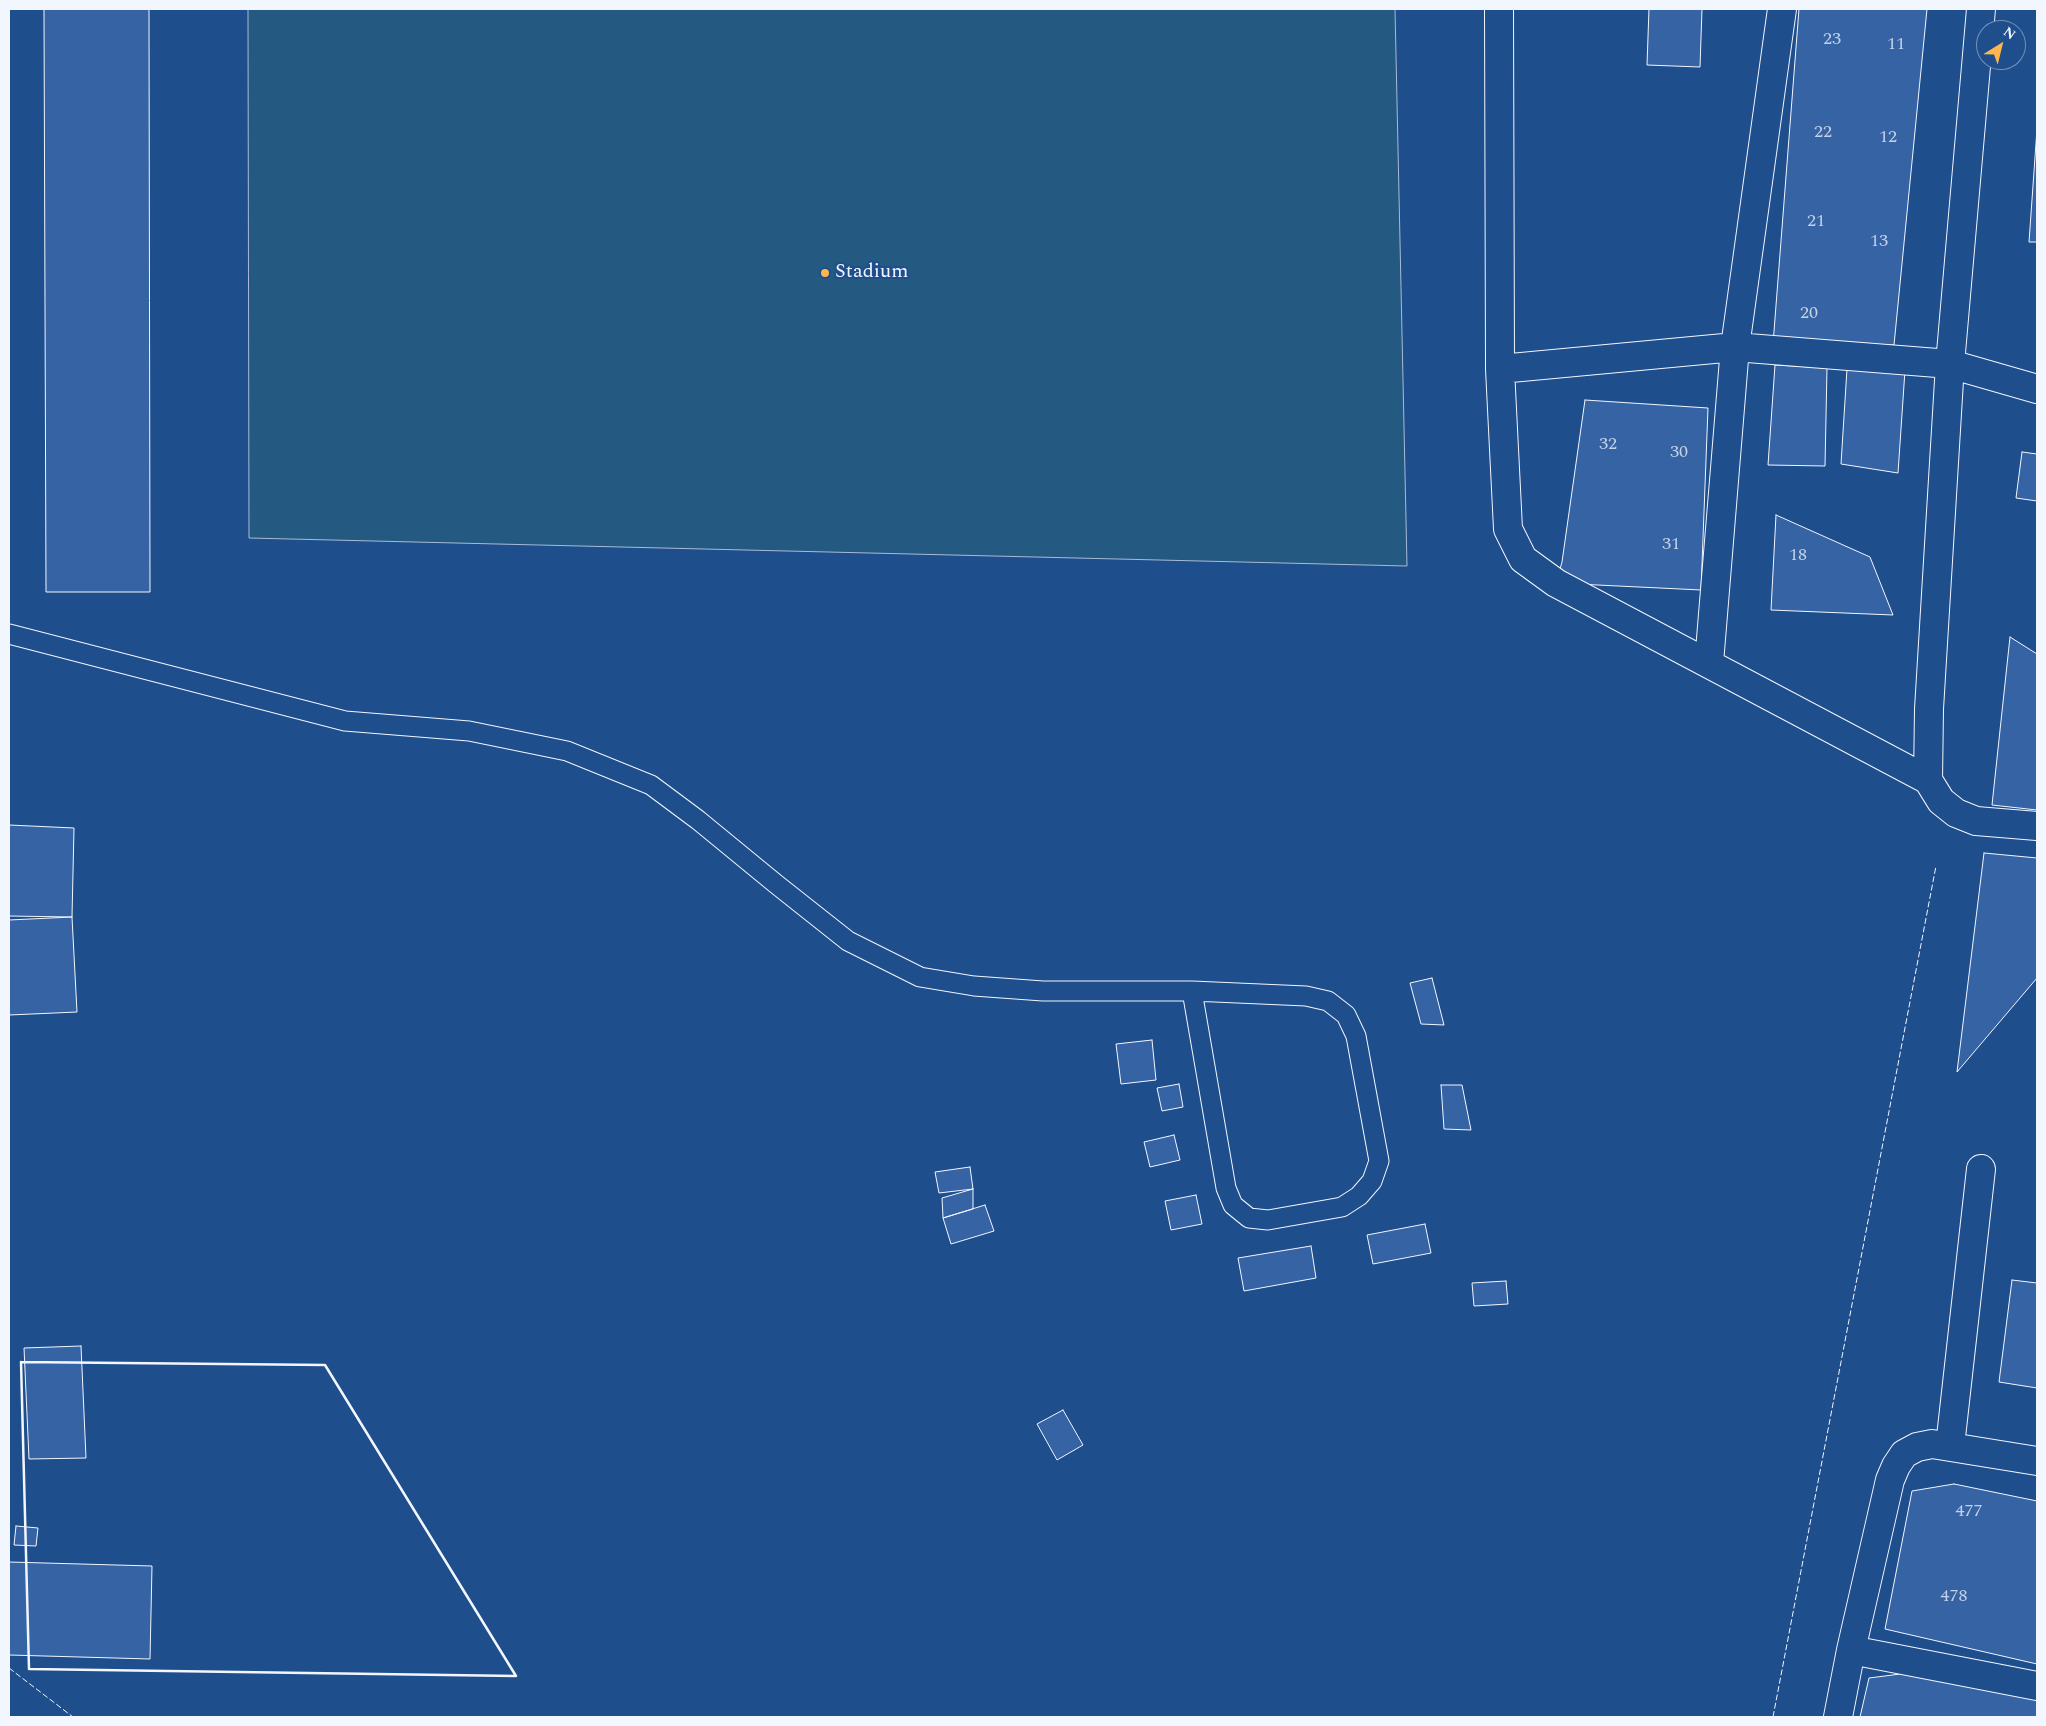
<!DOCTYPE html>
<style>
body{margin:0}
#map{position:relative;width:2046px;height:1726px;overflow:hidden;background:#1f4e8c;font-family:Spectral,serif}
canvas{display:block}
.frame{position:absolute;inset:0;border:10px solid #f2f6ff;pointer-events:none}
.north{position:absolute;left:1976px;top:20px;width:50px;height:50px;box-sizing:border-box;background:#1f4e8c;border:1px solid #7391ba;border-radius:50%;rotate:36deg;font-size:14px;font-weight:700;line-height:20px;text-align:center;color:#f2f6ff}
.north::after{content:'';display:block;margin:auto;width:18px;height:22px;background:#ffb74d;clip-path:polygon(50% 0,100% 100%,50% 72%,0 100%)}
</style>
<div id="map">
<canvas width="2046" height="1726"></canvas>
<div class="frame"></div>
<div class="north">N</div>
</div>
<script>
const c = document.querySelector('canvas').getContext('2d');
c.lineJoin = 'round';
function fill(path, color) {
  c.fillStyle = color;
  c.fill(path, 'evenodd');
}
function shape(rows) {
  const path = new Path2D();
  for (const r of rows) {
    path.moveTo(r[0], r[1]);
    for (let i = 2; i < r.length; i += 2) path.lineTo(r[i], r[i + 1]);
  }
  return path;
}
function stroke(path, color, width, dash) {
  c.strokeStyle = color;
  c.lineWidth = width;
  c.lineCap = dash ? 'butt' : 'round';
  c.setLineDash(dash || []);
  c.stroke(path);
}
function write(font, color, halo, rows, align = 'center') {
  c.font = font + ' Spectral,serif';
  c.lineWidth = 4;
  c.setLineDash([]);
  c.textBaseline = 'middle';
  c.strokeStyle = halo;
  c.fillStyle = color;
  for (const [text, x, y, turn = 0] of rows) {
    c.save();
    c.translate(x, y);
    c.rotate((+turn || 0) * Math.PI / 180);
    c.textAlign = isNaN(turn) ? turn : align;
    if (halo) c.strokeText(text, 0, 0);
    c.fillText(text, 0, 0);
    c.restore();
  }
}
const green = shape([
 [248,9,1395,9,1407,566,249,538,248,9]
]);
const building = shape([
 [44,9,149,9,150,592,46,592,44,9],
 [1649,9,1702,9,1700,67,1647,65,1649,9],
 [1799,9,1927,9,1894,345,1773,344,1799,9],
 [2037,129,2037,242,2029,242,2037,129],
 [1775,365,1827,368,1825,466,1768,465,1775,365],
 [1847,369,1905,370,1898,473,1841,464,1847,369],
 [1585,400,1708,408,1701,590,1556,583,1562,562,1585,400],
 [2022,452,2037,454,2037,501,2016,498,2022,452],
 [1776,515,1870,557,1893,615,1771,610,1776,515],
 [2010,637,2037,654,2037,810,1992,805,2010,637],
 [9,825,74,828,72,917,9,916,9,825],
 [1984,853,2037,858,2037,978,1957,1072,1984,853],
 [72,917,77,1012,9,1015,9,920,72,917],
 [1432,978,1444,1025,1421,1024,1410,983,1432,978],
 [1152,1040,1156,1080,1121,1084,1116,1044,1152,1040],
 [1179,1084,1183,1107,1162,1111,1157,1088,1179,1084],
 [1441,1085,1462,1085,1471,1130,1444,1129,1441,1085],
 [1174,1135,1180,1160,1150,1167,1144,1142,1174,1135],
 [970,1167,973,1189,939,1193,935,1172,970,1167],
 [973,1189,973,1209,943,1218,942,1198,973,1189],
 [1196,1195,1202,1224,1171,1230,1165,1201,1196,1195],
 [985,1205,994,1231,951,1244,943,1218,985,1205],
 [1425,1224,1431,1253,1373,1264,1367,1235,1425,1224],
 [1311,1246,1316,1278,1244,1291,1238,1258,1311,1246],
 [2012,1280,2037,1283,2037,1388,1999,1382,2012,1280],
 [1506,1281,1508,1304,1474,1306,1472,1283,1506,1281],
 [81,1346,86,1458,29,1459,24,1348,81,1346],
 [1063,1410,1083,1445,1057,1460,1037,1424,1063,1410],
 [1954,1484,2037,1501,2037,1664,1885,1629,1912,1491,1954,1484],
 [16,1526,38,1528,36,1546,14,1545,16,1526],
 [9,1562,152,1566,150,1659,9,1655,9,1562],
 [1916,1672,2037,1699,2037,1717,1860,1717,1869,1678,1916,1672]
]);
const service = shape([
 [9,634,345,721,469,731,567,751,651,785,698,820,776,884,848,941,920,977,974,986,1043,991,1192,991,1306,996,1328,1001,1346,1015,1356,1036,1379,1161,1372,1181,1359,1196,1342,1207,1268,1220,1249,1218,1233,1205,1226,1188,1192,991]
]);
const minor = shape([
 [1499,9,1500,369,1508,529,1523,559,1556,583,1928,780,1929,709,1950,364,1981,9],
 [1500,369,1735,347,1950,364,2037,389],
 [1709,663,1735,347,1782,9],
 [1928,780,1941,801,1956,813,1976,821,2037,826],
 [1950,1446,1981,1169],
 [1851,1650,2037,1686],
 [1838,1717,1851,1650,1890,1480,1896,1466,1904,1454,1917,1447,1932,1444,2037,1461]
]);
const fence = shape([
 [9,1668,73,1717],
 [1773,1717,1936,866]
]);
const wall = shape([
 [21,1362,325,1365,516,1676,29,1669,21,1362]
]);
const markers = [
 [825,273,5,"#ffb74d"]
];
const numberNames = [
 ["23",1832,40],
 ["11",1896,45],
 ["22",1823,133],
 ["12",1888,138],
 ["21",1816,222],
 ["13",1879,242],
 ["20",1809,314],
 ["32",1608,445],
 ["30",1679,453],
 ["31",1671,545],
 ["18",1798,556],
 ["477",1969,1512],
 ["478",1954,1597]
];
const poiNames = [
 ["Stadium",835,273]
];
fill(green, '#245a82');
stroke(green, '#a8bbd7', 1);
fill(building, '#3563a3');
stroke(building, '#f2f6ff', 1);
stroke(service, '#f2f6ff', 21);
stroke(minor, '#f2f6ff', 30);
stroke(service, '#1f4e8c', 19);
stroke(minor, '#1f4e8c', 28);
stroke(fence, '#f2f6ff', 1, [6, 2.5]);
stroke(wall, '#f2f6ff', 2.5);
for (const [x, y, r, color] of markers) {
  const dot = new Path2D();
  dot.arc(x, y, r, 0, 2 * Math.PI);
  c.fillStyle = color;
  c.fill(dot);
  stroke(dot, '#1f4e8c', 2);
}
write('18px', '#c3d1e8', null, numberNames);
write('20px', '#f2f6ff', '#1f4e8c', poiNames, 'left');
</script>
